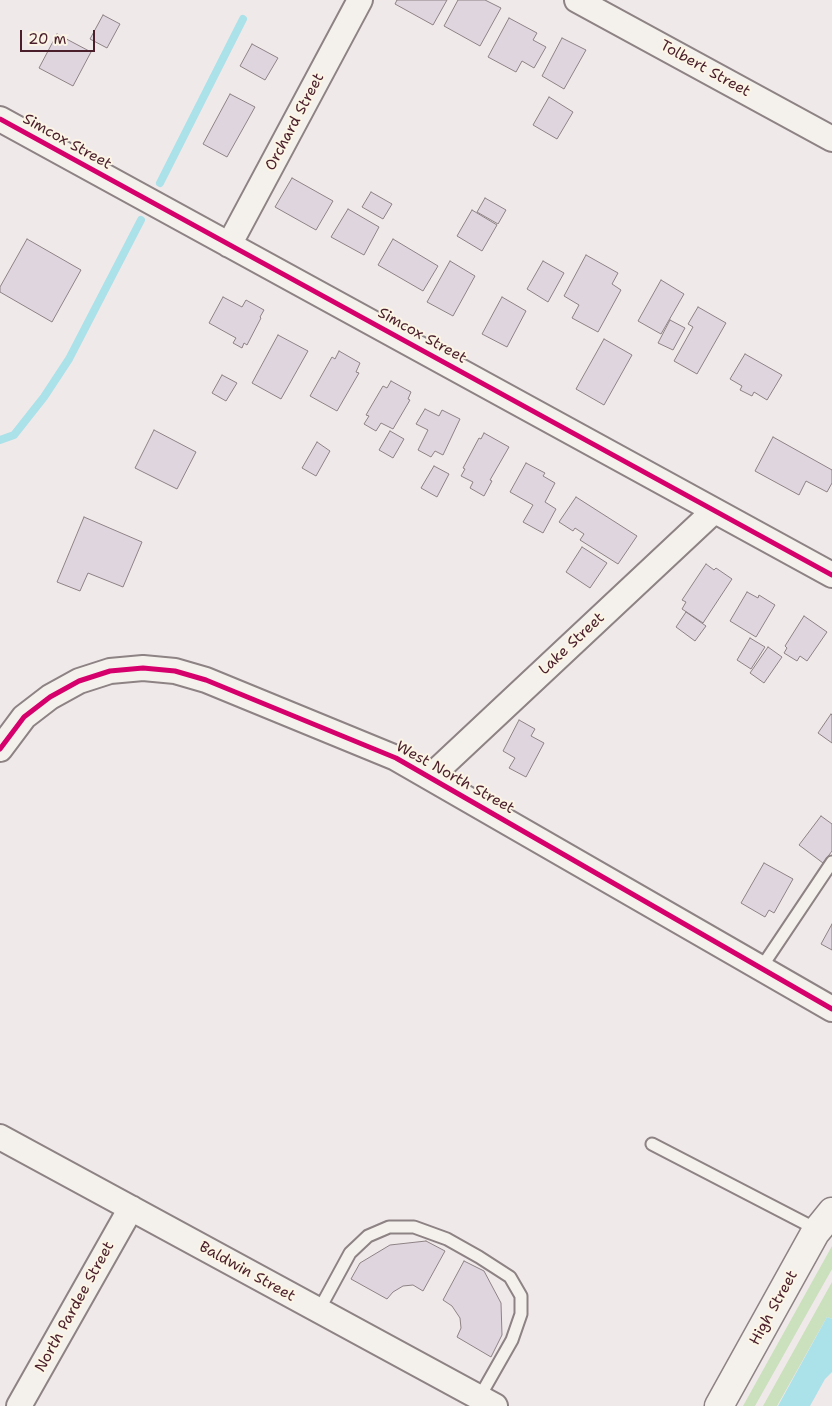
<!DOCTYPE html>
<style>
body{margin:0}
#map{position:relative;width:832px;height:1406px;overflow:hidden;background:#f0e9ea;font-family:"Shantell Sans",sans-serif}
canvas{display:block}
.scale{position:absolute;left:20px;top:30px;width:75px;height:22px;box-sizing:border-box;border:2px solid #4a1f2b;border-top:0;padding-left:6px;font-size:15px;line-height:18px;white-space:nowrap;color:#4a1f2b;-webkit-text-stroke:4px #fcf5e5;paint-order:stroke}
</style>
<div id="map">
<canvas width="832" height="1406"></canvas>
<div class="scale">20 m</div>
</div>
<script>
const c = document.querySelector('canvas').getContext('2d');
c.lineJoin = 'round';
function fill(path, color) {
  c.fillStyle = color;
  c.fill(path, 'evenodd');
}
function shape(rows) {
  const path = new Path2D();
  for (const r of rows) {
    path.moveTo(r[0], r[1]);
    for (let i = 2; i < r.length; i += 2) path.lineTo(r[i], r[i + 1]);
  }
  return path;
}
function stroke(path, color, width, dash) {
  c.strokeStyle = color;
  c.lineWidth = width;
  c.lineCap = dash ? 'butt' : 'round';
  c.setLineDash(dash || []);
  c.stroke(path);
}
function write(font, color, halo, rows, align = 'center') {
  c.font = font + ' "Shantell Sans",sans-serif';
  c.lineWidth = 4;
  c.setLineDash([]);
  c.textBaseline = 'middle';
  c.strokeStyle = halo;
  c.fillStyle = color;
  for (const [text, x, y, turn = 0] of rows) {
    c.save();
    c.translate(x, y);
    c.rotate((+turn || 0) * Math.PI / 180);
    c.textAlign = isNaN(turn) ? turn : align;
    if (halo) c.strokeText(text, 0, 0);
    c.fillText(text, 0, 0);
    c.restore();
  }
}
const green = shape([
 [832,1246,832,1269,755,1406,743,1406],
 [832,1282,832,1319,827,1317,777,1406,763,1406]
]);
const water = shape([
 [827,1317,832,1319,832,1372,825,1379,810,1406,778,1406]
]);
const stream = shape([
 [160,183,243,19],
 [0,440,14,435,44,397,69,359,141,220]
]);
const building = shape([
 [397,0,447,0,433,25,395,4,397,0],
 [458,0,485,0,501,8,480,46,444,26,458,0],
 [103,15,120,24,107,48,90,39,103,15],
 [509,18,537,33,533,40,546,47,534,68,522,61,516,72,488,57,509,18],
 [57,34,91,52,73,86,39,68,57,34],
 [562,38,586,50,564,89,542,76,562,38],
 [252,44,278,58,265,80,240,66,252,44],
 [230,94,255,107,227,157,203,144,230,94],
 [549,97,573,112,557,139,533,125,549,97],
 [292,178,333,201,316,230,275,207,292,178],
 [371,192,392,204,383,219,362,207,371,192],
 [485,198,506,210,498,224,477,212,485,198],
 [348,209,379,227,364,255,331,237,348,209],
 [472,210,497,225,482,251,457,236,472,210],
 [27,239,81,270,52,322,0,292,0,287,27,239],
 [393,239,438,266,423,291,378,265,393,239],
 [586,255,618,273,612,284,621,290,598,332,572,318,579,305,564,296,586,255],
 [450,261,475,276,453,316,427,302,450,261],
 [543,261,564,273,548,302,527,289,543,261],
 [661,280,684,294,661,334,638,321,661,280],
 [223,297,242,307,246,300,264,310,260,317,261,318,247,345,244,343,242,348,233,343,236,338,209,323,223,297],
 [502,297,526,311,507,347,482,334,502,297],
 [698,307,726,323,697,374,674,361,693,327,688,324,698,307],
 [670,320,685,328,673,350,658,343,670,320],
 [278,335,308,351,281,399,252,383,278,335],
 [604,339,632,355,604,405,576,389,604,339],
 [339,351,360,363,356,372,359,373,337,411,310,396,332,357,335,359,339,351],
 [745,354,782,375,767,400,754,392,752,396,740,390,742,386,730,379,745,354],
 [222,375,237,383,226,401,212,393,222,375],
 [391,381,411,392,408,399,410,400,393,429,381,423,376,431,364,424,369,416,366,415,383,386,387,388,391,381],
 [425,409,439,416,442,410,460,419,443,455,435,451,431,457,418,450,428,430,416,424,425,409],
 [154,430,196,452,177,489,135,468,154,430],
 [390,431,404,439,393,458,379,450,390,431],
 [484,433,509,447,490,480,492,481,484,496,470,488,473,482,461,476,465,469,463,468,479,438,481,439,484,433],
 [773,437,832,470,832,483,827,492,806,481,799,495,755,471,773,437],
 [317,442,330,451,316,476,302,468,317,442],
 [526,463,545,473,543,476,555,483,545,502,556,509,543,533,523,522,533,505,510,492,526,463],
 [434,466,449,474,437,497,421,488,434,466],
 [576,497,637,536,618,564,580,540,584,534,575,528,573,531,559,522,576,497],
 [84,517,142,542,123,587,88,573,80,591,57,582,84,517],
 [582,547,607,563,590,588,566,572,582,547],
 [706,564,714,570,716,568,732,579,703,623,682,609,686,602,682,600,706,564],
 [747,592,758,598,759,595,775,605,756,637,730,621,747,592],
 [686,612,706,626,695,641,676,627,686,612],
 [804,616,827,632,807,661,800,656,797,661,784,653,787,648,785,646,804,616],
 [750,638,765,647,751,669,737,660,750,638],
 [768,647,782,657,764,683,750,673,768,647],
 [831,714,832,715,832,743,818,733,831,714],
 [519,720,535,729,531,736,544,743,526,777,509,768,515,758,503,751,519,720],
 [821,816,832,824,832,851,823,863,799,845,821,816],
 [764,863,793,879,774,913,769,910,765,917,741,903,764,863],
 [832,924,832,950,821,944,832,924],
 [426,1241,445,1251,423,1291,413,1285,403,1286,393,1292,387,1299,351,1279,360,1263,390,1245,426,1241],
 [464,1261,484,1271,501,1303,502,1335,491,1357,457,1337,461,1328,460,1318,452,1306,443,1300,464,1261]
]);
const service = shape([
 [761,968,832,862],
 [652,1144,818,1230],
 [319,1310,350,1253,368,1236,389,1227,414,1227,447,1239,479,1257,510,1277,521,1296,521,1314,512,1340,479,1398]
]);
const minor = shape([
 [577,0,832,139],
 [0,119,832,575],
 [229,245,360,0],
 [0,749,24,717,50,697,79,681,110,671,143,668,175,671,206,680,396,758,832,1009],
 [430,777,714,511],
 [0,1137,495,1406],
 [19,1406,131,1208]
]);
const secondary = shape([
 [719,1406,815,1233,832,1212]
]);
const cycleway = shape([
 [0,119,832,575],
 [0,749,24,717,50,697,79,681,110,671,143,668,175,671,206,680,396,758,832,1009]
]);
const streetNames = [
 ["Tolbert Street",705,69,29],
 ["Orchard Street",295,122,-62],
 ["Simcox Street",67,142,29],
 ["Simcox Street",422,336,29],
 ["Lake Street",572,644,-43],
 ["West North Street",455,778,29],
 ["Baldwin Street",247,1272,29],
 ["North Pardee Street",75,1307,-61],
 ["High Street",774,1308,-61]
];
fill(green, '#cbe0bc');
fill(water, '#abe1e8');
stroke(stream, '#abe1e8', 8);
fill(building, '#dfd5df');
stroke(building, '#8d8284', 1);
stroke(service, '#8d8284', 15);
stroke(minor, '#8d8284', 28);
stroke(secondary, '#8d8284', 31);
stroke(service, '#f4f1ec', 11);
stroke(minor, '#f4f1ec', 24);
stroke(secondary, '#f4f1ec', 28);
stroke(cycleway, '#d6006c', 5);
write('15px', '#4a1f2b', '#fcf5e5', streetNames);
</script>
